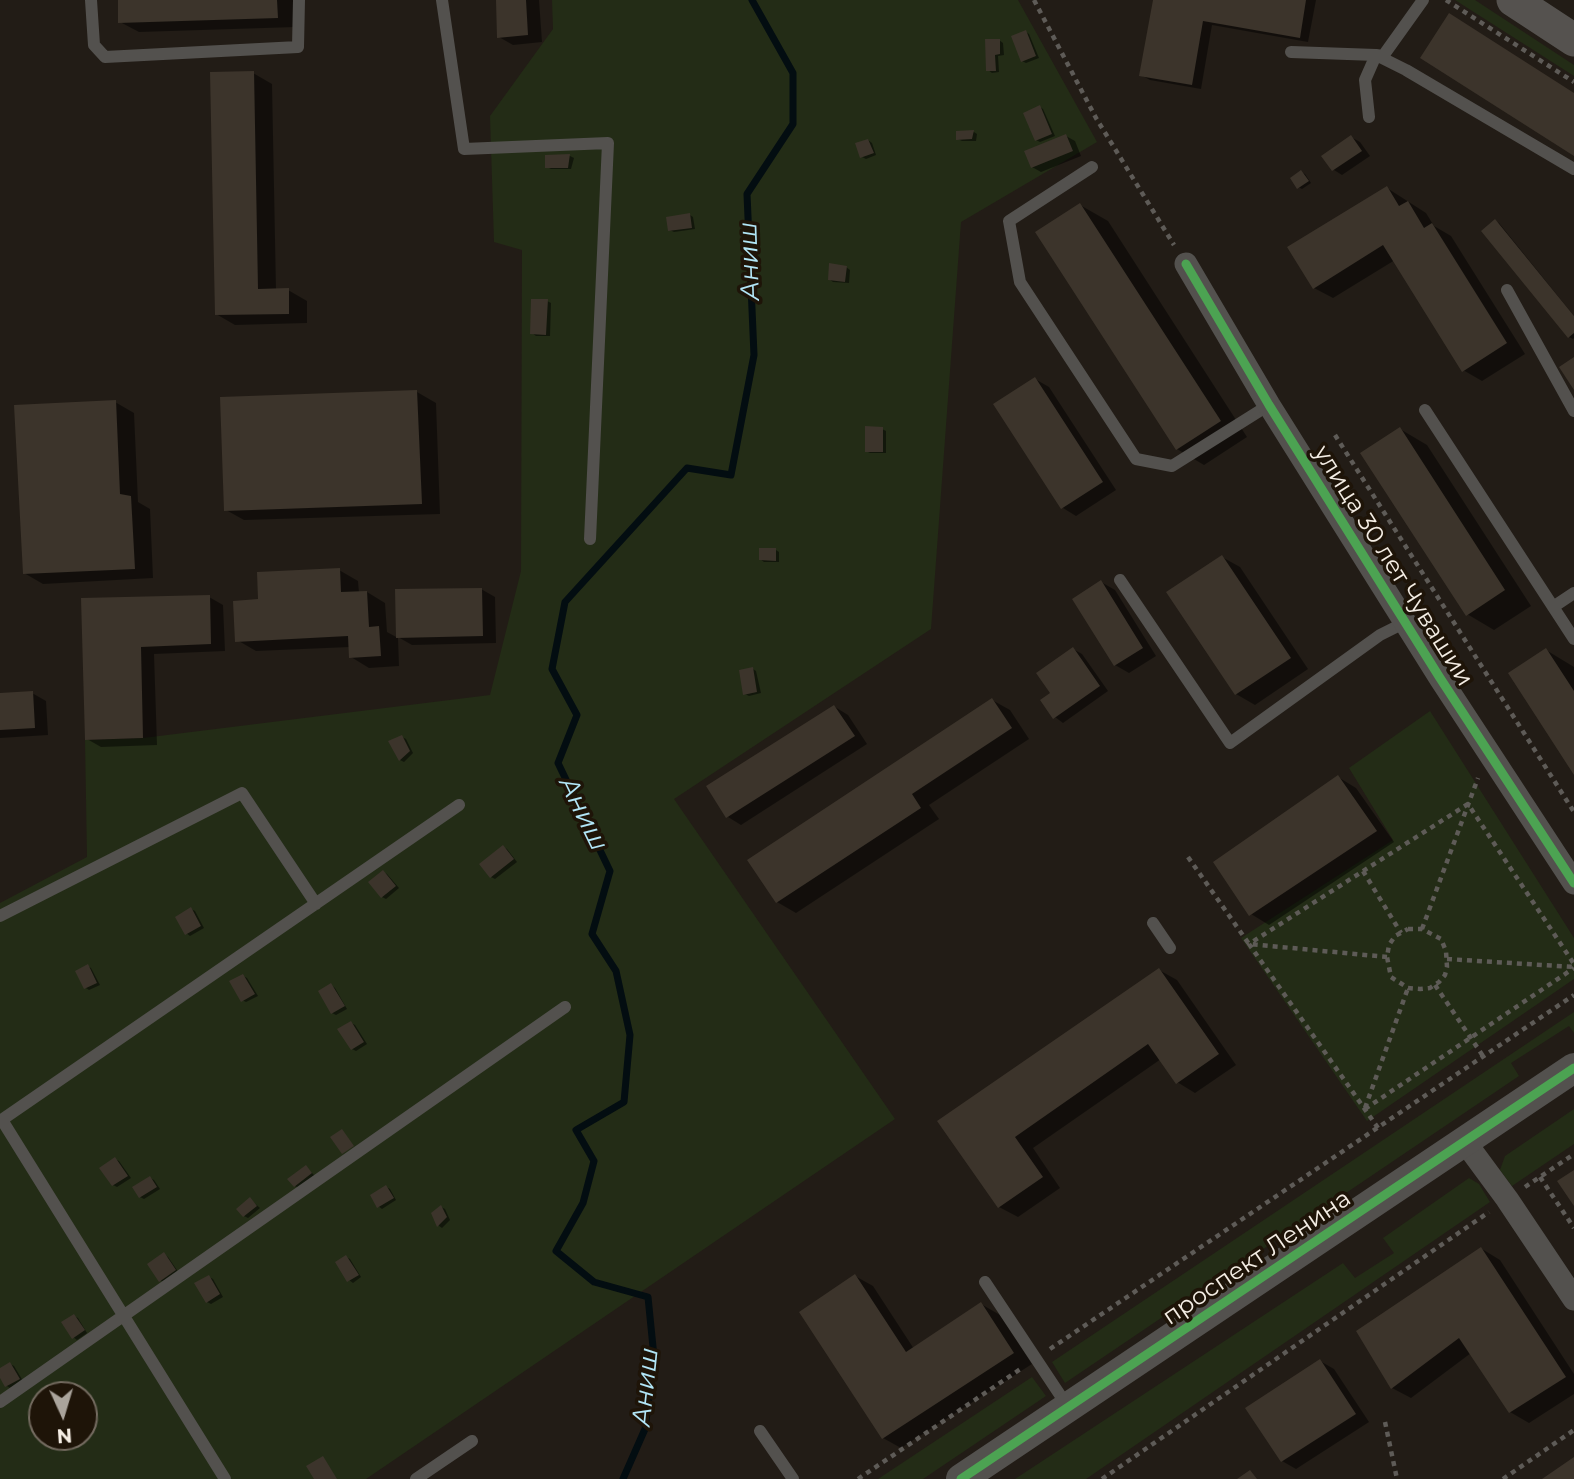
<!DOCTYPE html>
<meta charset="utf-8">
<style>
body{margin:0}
#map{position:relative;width:1574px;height:1479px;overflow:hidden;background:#221c16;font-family:Montserrat,sans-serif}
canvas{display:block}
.north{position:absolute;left:28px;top:1381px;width:70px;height:70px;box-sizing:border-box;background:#1e1408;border:2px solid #746b60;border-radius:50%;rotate:176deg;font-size:19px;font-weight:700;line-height:28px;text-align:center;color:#f4ede4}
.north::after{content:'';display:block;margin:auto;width:24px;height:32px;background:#aaa49c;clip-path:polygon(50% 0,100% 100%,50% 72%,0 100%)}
</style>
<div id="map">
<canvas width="1574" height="1479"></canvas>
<div class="north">N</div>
</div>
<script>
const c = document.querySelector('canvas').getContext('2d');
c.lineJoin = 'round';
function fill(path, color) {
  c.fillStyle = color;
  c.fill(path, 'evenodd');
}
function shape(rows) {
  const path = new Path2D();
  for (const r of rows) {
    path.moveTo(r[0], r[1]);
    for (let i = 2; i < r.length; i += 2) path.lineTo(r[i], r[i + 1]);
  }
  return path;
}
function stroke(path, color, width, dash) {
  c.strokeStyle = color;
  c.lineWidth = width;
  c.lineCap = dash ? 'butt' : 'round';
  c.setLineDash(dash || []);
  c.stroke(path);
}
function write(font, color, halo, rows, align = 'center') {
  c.font = font + ' Montserrat,sans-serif';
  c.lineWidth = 7;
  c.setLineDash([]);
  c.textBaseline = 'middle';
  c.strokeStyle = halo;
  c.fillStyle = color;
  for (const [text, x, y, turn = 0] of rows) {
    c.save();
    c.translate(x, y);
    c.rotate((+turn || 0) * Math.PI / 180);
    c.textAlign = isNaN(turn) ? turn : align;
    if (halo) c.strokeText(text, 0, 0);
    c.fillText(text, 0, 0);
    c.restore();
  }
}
const green = shape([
 [552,0,1018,0,1097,142,961,222,931,629,674,799,895,1119,366,1479,0,1479,0,903,87,857,85,740,143,738,490,695,521,571,522,250,494,242,490,116,553,29],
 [42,1395,84,1395,84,1437,42,1437],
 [1455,0,1475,0,1574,65,1574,76],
 [1430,711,1574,938,1574,979,1367,1121,1241,938,1393,840,1349,768],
 [1574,1012,1574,1033,1569,1026,1511,1063,1519,1076,1065,1383,1052,1362],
 [1574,1109,1574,1144,1512,1186,1500,1170,1505,1156],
 [1469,1178,1479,1184,1490,1202,1086,1479,1015,1479,1343,1263,1355,1278,1394,1253,1383,1238],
 [1032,1377,1046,1396,923,1479,878,1479]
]);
const shadow = shape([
 [119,0,295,0,296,27,139,32,120,22],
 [497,0,539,0,542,42,513,45,499,37],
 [1155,0,1316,0,1308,42,1212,25,1201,89,1150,80,1141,75],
 [1026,32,1029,34,1039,58,1026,63,1022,61],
 [999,40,1003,43,1004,55,998,56,999,72,992,73,988,70],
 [253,73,272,84,276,290,288,290,307,301,307,323,235,325,216,314],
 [1040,107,1043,109,1055,136,1040,142,1036,140],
 [974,132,977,134,976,141,962,141,958,139],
 [1066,136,1075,141,1081,156,1041,172,1032,167],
 [1351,137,1360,142,1370,156,1342,175,1334,170,1324,156],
 [868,140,872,143,876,155,866,159,862,157],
 [570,156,574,158,571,169,551,169,547,167,547,157],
 [1301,172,1305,174,1311,183,1302,189,1298,187],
 [1387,188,1426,213,1434,226,1451,236,1525,354,1482,381,1463,370,1395,260,1333,298,1314,288],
 [1080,205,1108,221,1247,437,1204,465,1177,449],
 [690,215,693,217,695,229,674,232,670,230],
 [1495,221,1499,223,1574,316,1574,338,1573,339,1569,337],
 [846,267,850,270,849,283,833,282,829,279],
 [547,301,551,303,550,336,536,336,532,333],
 [1035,379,1049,387,1116,490,1076,516,1063,508,996,404],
 [417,392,436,403,440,514,244,520,226,510],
 [115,402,134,413,138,502,150,509,153,578,43,584,24,573],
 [882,429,886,431,886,453,870,453,866,451],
 [1400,429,1427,445,1531,606,1494,630,1467,614],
 [776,550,779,552,779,562,764,562,760,559],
 [1222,557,1240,567,1308,669,1255,705,1236,694],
 [339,570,358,581,359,593,367,592,385,603,387,632,398,638,399,666,369,668,351,657,350,647,256,651,237,640,260,601],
 [1101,582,1115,590,1156,656,1129,673,1115,665],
 [481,589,495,597,496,643,412,645,398,637],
 [209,597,223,605,225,651,154,654,157,745,101,747,87,739,83,600],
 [1073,649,1082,654,1108,691,1063,723,1055,717,1052,693],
 [1546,650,1574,667,1574,772],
 [753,669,756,671,761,693,749,696,745,694],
 [32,693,46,701,48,735,0,738,0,695],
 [992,700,1010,710,1029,739,929,805,939,819,796,913,777,902],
 [835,707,848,715,867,744,741,825,728,817],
 [402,737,406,739,413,753,404,762,400,760],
 [1338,777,1356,788,1394,842,1269,925,1251,914],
 [503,847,507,849,517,862,495,879,491,877],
 [383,872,387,874,399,888,386,899,382,897],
 [191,909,195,911,204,928,190,936,186,933],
 [87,966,91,968,100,985,89,990,86,988],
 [1159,970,1177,980,1236,1065,1195,1093,1177,1082,1161,1059,1033,1148,1060,1188,1018,1217,999,1207,940,1122],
 [243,976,247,978,258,996,246,1002,242,1000],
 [331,985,335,988,347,1009,336,1015,332,1013],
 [351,1023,355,1025,367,1044,356,1051,352,1049],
 [115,1159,119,1161,131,1178,117,1187,113,1185],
 [306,1167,315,1176,299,1188,295,1186],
 [150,1178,154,1180,160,1189,144,1199,140,1197],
 [386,1187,390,1189,396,1200,382,1209,378,1206],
 [250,1199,260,1208,248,1218,244,1216],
 [441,1207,445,1209,450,1220,442,1228,439,1226,433,1214],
 [1482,1249,1500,1260,1574,1374,1574,1394,1529,1423,1510,1412,1471,1353,1411,1398,1392,1388],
 [164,1254,168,1257,179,1273,164,1283,160,1280],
 [346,1257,350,1259,361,1277,353,1283,349,1280],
 [855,1276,873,1286,914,1349,981,1304,1000,1315,1032,1364,901,1448,883,1438],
 [209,1277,213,1279,223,1297,211,1304,207,1302],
 [74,1316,78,1318,87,1333,77,1340,73,1337],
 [1320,1361,1334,1369,1369,1422,1296,1469,1282,1461],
 [10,1364,14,1366,23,1381,10,1388,7,1386,0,1375,0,1370]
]);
const stream = shape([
 [623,1479,645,1429,654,1357,648,1297,594,1282,556,1251,583,1203,594,1161,576,1130,624,1102,630,1035,616,971,592,934,610,871,558,763,577,715,552,669,565,602,687,468,731,475,754,355,747,194,793,124,793,73,752,0]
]);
const building = shape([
 [118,0,277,0,278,18,118,23],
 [496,0,526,0,528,35,497,38],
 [1153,0,1306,0,1300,38,1203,21,1192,85,1139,76],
 [1449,13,1574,93,1574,156,1420,58],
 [1026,30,1036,56,1021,62,1011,36],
 [985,39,1000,39,1000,54,995,55,996,71,986,71],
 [254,71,258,289,289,288,289,314,215,315,210,72],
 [1040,105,1052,134,1035,141,1023,113],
 [974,130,972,139,956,140,956,131],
 [1066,134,1073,151,1031,168,1024,151],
 [1351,135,1362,151,1332,171,1321,156],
 [868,139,874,153,860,158,855,143],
 [570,154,568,168,545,168,545,155],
 [1301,170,1309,181,1297,189,1290,178],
 [1387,186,1399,206,1408,201,1424,228,1432,223,1507,343,1462,372,1383,245,1313,289,1287,247],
 [1080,203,1221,421,1176,450,1035,232],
 [690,213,692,228,668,231,666,217],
 [1495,219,1574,316,1574,333,1568,338,1481,231],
 [829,263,847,266,845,282,828,280],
 [531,299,548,299,546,335,530,334],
 [1574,357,1574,390,1559,367],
 [1035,377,1103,482,1061,509,993,404],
 [417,390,422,504,224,511,220,397],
 [116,400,120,494,131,496,135,569,23,574,14,405],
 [865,426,883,427,883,452,865,452],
 [1400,427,1505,590,1466,616,1360,453],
 [759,548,776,548,776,561,759,560],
 [1222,555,1291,658,1235,695,1166,592],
 [340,568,341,592,367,591,369,627,379,626,381,656,349,658,348,636,235,642,233,601,258,599,257,572],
 [1101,580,1143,648,1114,666,1072,599],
 [482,588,483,636,396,638,395,589],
 [210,595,211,644,141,647,143,738,85,740,81,598],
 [1073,647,1100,686,1053,719,1040,700,1050,693,1036,673],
 [1546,648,1574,691,1574,775,1508,673],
 [753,667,757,692,743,695,739,670],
 [33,691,35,728,0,730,0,693],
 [992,698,1012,728,912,794,921,808,776,903,747,860],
 [834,705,855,736,726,818,706,786],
 [402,735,410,751,399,761,388,741],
 [1338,775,1377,831,1249,916,1213,862],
 [503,845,514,859,490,878,479,864],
 [383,870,396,886,381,898,368,882],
 [191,907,201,926,185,935,175,917],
 [88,964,97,983,84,989,75,971],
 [1159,968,1219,1054,1176,1084,1148,1044,1015,1137,1043,1177,998,1208,937,1121],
 [243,974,255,994,241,1002,229,981],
 [331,983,345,1006,331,1014,318,991],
 [351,1021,364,1042,351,1050,337,1029],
 [342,1129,354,1146,342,1154,330,1137],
 [115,1157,128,1176,112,1186,99,1168],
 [306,1165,312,1173,294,1187,287,1179],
 [1574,1170,1574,1206,1557,1181],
 [150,1176,157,1187,139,1198,132,1187],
 [386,1185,394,1198,377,1208,370,1195],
 [250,1197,257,1206,243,1217,236,1209],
 [441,1205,447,1217,437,1227,431,1213],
 [1481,1247,1566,1377,1509,1413,1459,1338,1391,1389,1356,1331],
 [164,1252,176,1270,159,1282,147,1264],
 [346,1255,359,1275,347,1282,335,1262],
 [855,1274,906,1352,981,1302,1014,1353,882,1439,799,1312],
 [209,1275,220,1294,206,1303,194,1283],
 [74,1314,85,1330,72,1339,61,1322],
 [1320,1359,1356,1414,1281,1462,1245,1408],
 [10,1362,20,1379,5,1387,0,1378,0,1368],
 [323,1456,337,1479,314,1479,306,1466],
 [1574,1457,1574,1479,1542,1479],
 [1250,1470,1257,1479,1237,1479]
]);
const path = shape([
 [1034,0,1096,118,1174,245],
 [1446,0,1574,82],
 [1335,435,1574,812],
 [1188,857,1249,944,1387,957],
 [1363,871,1401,933],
 [1408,929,1422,929,1441,939,1446,951,1447,967,1445,975,1439,982,1430,988,1420,989,1408,988,1391,977,1387,957,1389,945,1395,936,1408,929],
 [1422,929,1478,778],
 [1447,959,1574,967],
 [1435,985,1483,1056],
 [1365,1108,1408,988],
 [1365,1109,1574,968],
 [1378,1128,1249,944,1468,804,1574,964],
 [1540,1177,1574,1228],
 [1525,1187,1574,1154],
 [1050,1349,1574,995],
 [1385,1422,1397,1479],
 [858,1479,1022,1368],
 [1102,1479,1489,1212],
 [1503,1479,1574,1430]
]);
const service = shape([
 [91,0,94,45,105,57,298,47,299,0],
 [442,0,464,149,608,143,590,539],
 [1423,0,1383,56,1376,55,1406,70,1574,169],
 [1291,52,1376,55,1383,56],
 [1369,117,1365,80,1376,55],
 [1092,167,1009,221,1020,282,1136,459,1172,466,1269,405],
 [1507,290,1574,411],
 [1425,410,1574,639],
 [1120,580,1230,743,1380,635,1406,622],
 [1553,607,1574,593],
 [0,916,242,793,316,904],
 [1153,923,1170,948],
 [2,1120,225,1479],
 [0,1121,459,805],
 [985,1282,1068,1407],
 [0,1402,565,1007],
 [760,1431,793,1479],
 [416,1479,472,1441]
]);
const minor = shape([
 [1186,264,1269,405,1440,678,1574,883],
 [1465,1142,1507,1199,1574,1299]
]);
const tertiary = shape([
 [961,1479,1574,1068]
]);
const secondary = shape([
 [1513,0,1574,40]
]);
const cycleway = shape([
 [1186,264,1269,405,1440,678,1574,883],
 [961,1479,1574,1068]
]);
const streetNames = [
 ["улица 30 лет Чувашии",1393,566,58],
 ["проспект Ленина",1257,1258,-34]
];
const waterNames = [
 ["Аниш",750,261,-92],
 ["Аниш",583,814,64],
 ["Аниш",646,1387,-84]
];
fill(green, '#232c16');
fill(shadow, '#0007');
stroke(stream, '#030d11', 7);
fill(building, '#3c342b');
stroke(path, '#5e5b57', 4.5, [5, 5]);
stroke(service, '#53514e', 12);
stroke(minor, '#53514e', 23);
stroke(tertiary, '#53514e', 30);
stroke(secondary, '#55524f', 33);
stroke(cycleway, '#4ca352', 9);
write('24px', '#f4ede4', '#1e1408', streetNames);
write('italic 26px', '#b2e6f7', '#1e1408', waterNames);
</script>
